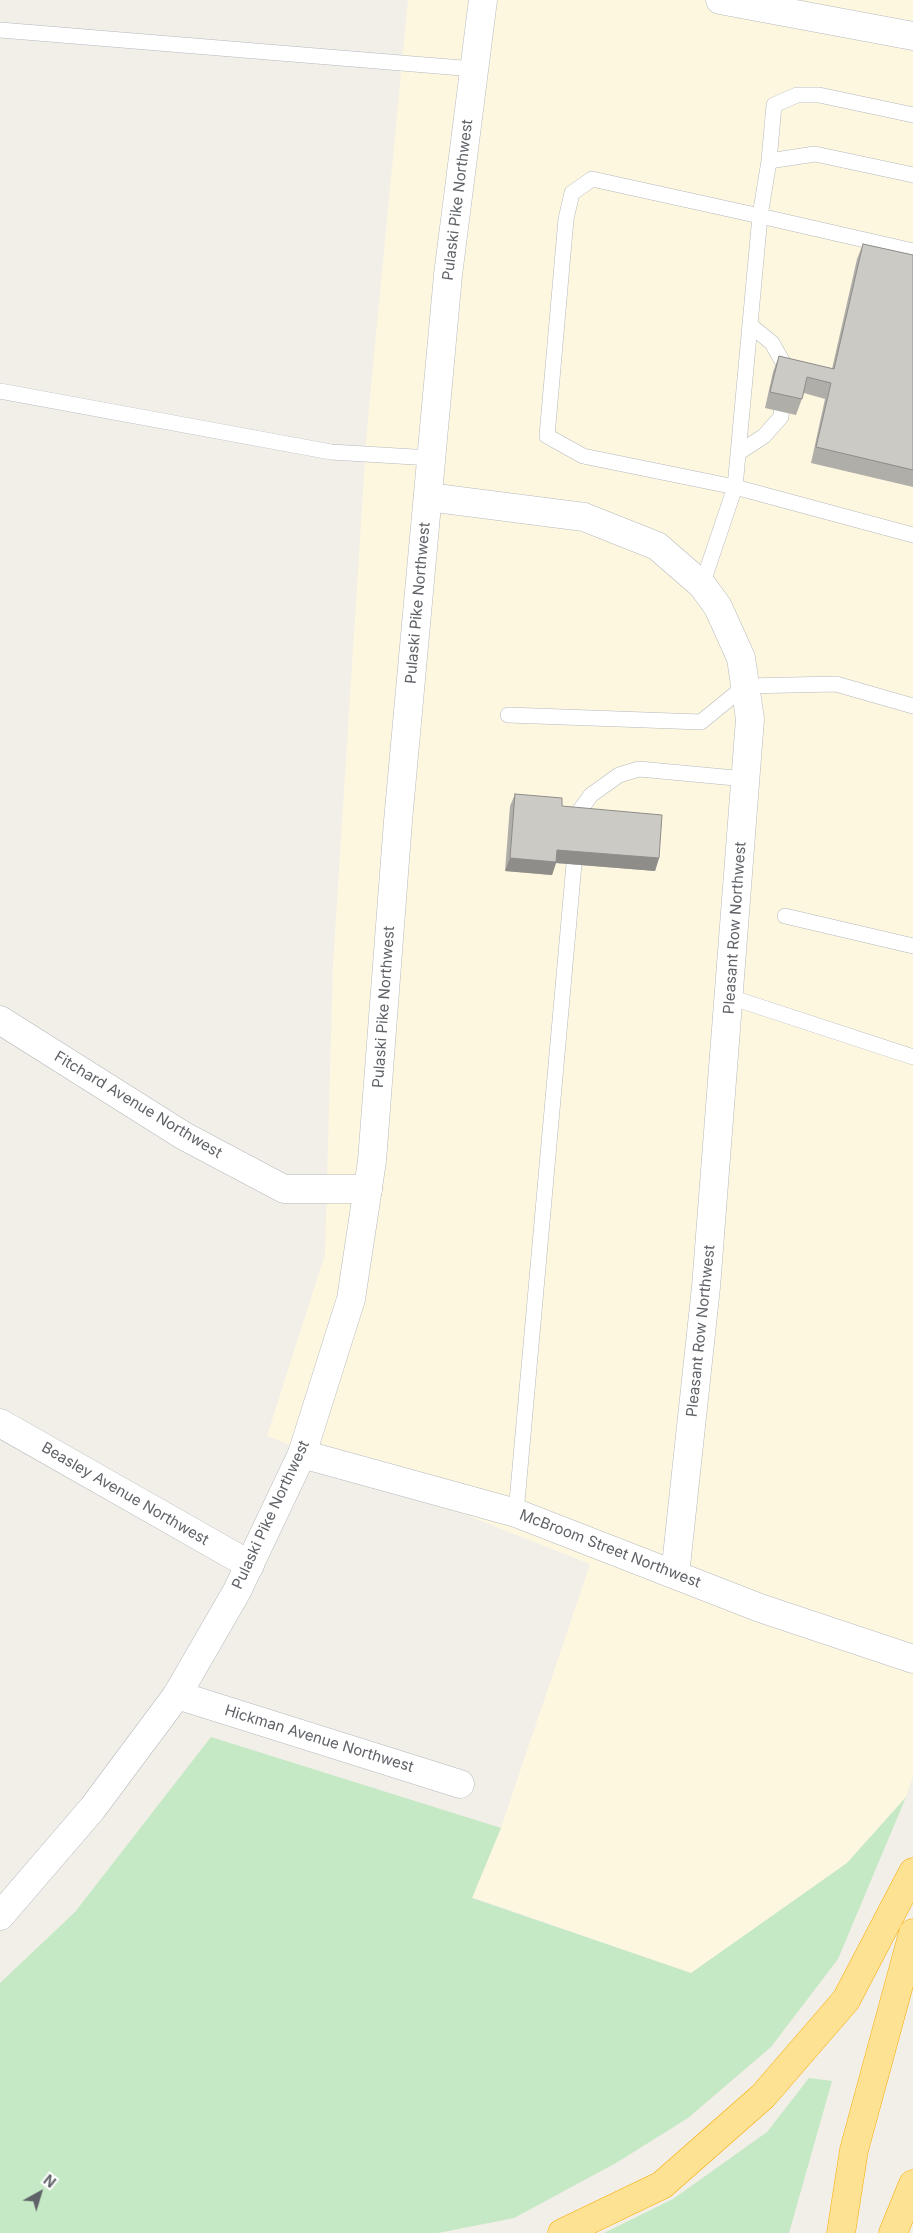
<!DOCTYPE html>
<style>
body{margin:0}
#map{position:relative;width:913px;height:2233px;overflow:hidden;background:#f1efe8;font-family:Inter,sans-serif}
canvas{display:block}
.north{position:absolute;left:15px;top:2168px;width:50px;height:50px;-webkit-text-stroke:4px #fff;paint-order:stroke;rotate:39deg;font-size:14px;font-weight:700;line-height:20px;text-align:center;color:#5f6368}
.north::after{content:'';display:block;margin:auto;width:18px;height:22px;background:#5f6368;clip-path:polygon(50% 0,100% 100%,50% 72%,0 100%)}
</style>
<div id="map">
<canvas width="913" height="2233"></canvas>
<div class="north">N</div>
</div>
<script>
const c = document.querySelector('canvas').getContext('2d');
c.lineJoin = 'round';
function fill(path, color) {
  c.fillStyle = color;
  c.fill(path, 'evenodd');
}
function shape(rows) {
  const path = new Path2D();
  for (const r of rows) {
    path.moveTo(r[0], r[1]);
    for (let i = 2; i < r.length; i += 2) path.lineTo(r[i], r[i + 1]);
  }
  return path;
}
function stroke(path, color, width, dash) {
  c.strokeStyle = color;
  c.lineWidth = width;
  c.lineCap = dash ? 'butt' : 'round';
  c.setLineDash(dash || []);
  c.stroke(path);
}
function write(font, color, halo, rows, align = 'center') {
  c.font = font + ' Inter,sans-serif';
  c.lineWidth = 5;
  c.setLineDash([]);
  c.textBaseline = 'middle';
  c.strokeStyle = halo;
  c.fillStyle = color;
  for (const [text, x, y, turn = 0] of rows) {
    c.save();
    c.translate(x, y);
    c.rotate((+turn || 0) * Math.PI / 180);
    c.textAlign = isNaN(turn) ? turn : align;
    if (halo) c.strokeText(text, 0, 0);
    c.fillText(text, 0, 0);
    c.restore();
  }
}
const commercial = shape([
 [408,0,913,0,913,1776,906,1797,847,1863,691,1973,472,1897,501,1828,590,1564,267,1436,325,1254,333,965,367,429]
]);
const green = shape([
 [211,1737,501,1828,472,1898,691,1973,847,1863,906,1797,838,1959,771,2047,688,2118,616,2163,514,2218,438,2233,0,2233,0,1983,75,1912],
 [809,2078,832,2081,789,2233,604,2233,673,2199,767,2132]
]);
const lane = shape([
 [0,30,474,69],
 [913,115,819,95,797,95,774,105,769,161,760,216,592,179,572,193,566,219,547,436,583,456,735,487,913,535],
 [769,161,815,154,913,175],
 [0,391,331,452,431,458],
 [738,453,764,436,781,417,785,366,772,343,750,325],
 [702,585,735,487,760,216,913,251],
 [508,715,701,722,745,686,836,684,913,706],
 [577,820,578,813,591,795,619,775,639,769,746,779],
 [785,916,913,946],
 [730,997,913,1057],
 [516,1513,574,864]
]);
const street = shape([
 [720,0,913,36],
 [428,497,584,517,657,546,702,585,718,607,741,658,750,719,706,1287,675,1575],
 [0,1020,184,1136,284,1189,368,1189],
 [0,1423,250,1565],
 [302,1454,516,1513,760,1608,913,1659],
 [177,1695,460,1784]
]);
const secondary = shape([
 [0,1916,92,1809,177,1695,237,1591,302,1454,351,1299,372,1161,398,821,448,275,483,0]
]);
const highway = shape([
 [562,2233,662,2185,763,2096,846,2000,913,1872],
 [841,2233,854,2150,913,1933],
 [893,2233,913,2184]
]);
const wall = shape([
 [863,244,913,255,913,487,811,463,825,399,804,393,796,415,765,408,773,372,779,356,832,369,857,259],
 [515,794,659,858,655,871,556,863,552,875,505,871,510,806]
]);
const shadedWall = shape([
 [557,850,659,858,655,871,556,863,552,875,505,871,510,858]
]);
const building = shape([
 [863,244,913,255,913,470,816,447,831,383,807,377,802,399,770,392,779,356,834,369,863,244],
 [515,794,562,798,562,806,662,815,659,858,557,850,556,862,510,858,515,794]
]);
const streetNames = [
 ["Pulaski Pike Northwest",458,200,-83],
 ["Pulaski Pike Northwest",418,603,-85],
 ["Pleasant Row Northwest",735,928,-86],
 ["Pulaski Pike Northwest",384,1007,-86],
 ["Fitchard Avenue Northwest",138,1105,31],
 ["Pleasant Row Northwest",701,1331,-84],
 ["Beasley Avenue Northwest",125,1494,30],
 ["Pulaski Pike Northwest",271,1515,-65],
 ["McBroom Street Northwest",610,1549,21],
 ["Hickman Avenue Northwest",319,1739,17]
];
fill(commercial, '#fef7e0');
fill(green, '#c5e8c5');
stroke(lane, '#b5b8bc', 16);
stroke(street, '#b5b8bc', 29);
stroke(secondary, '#b6babf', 29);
stroke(highway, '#f9ab00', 29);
stroke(lane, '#fff', 15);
stroke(street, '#fff', 28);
stroke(secondary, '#fff', 28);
stroke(highway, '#fde293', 28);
fill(wall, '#afaea9');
fill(shadedWall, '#8f8d8a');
fill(building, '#cccac5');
stroke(building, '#8f8d8a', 1);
write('15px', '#5f6368', '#fff', streetNames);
</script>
